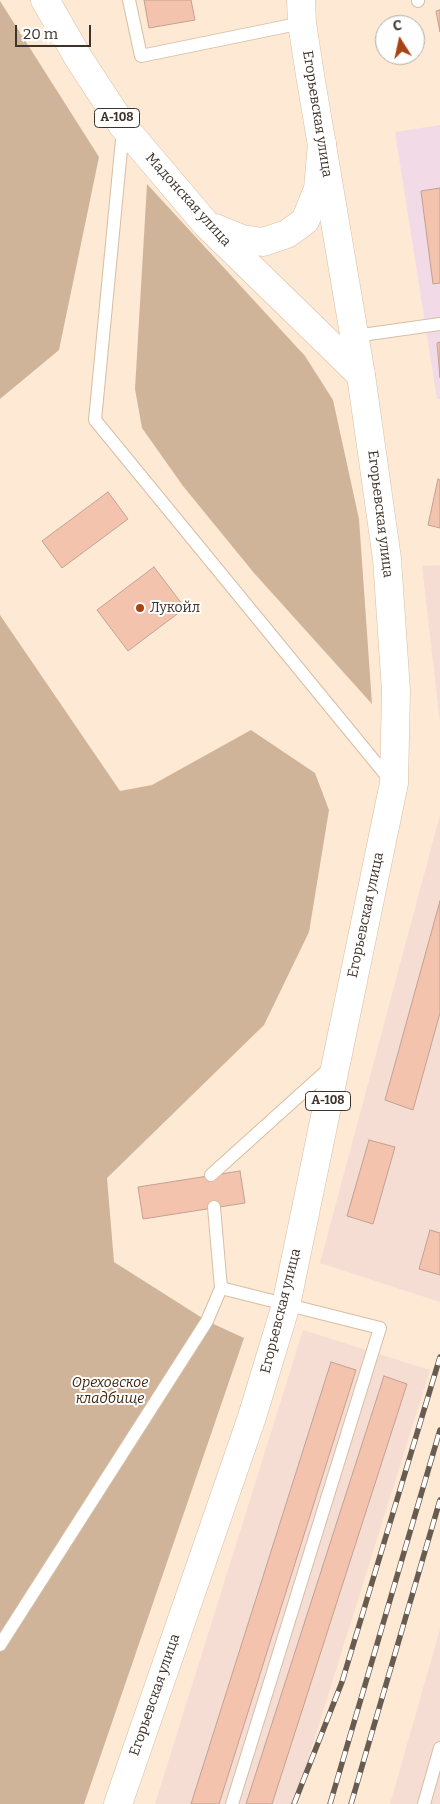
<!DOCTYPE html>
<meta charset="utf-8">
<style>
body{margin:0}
#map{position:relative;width:440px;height:1804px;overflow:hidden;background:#fee9d4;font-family:Bitter,serif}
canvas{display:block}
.north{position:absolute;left:375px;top:15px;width:50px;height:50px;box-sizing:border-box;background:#fff;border:1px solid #b1ada9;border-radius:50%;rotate:350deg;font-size:14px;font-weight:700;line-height:20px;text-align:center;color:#3d3329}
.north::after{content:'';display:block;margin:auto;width:18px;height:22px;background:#a84315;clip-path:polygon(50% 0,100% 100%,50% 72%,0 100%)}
.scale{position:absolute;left:15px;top:25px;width:76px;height:22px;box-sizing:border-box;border:2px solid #3d3329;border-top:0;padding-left:6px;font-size:15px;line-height:18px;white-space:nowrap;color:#3d3329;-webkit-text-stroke:4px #fff;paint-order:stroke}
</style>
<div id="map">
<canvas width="440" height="1804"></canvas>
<div class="north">С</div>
<div class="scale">20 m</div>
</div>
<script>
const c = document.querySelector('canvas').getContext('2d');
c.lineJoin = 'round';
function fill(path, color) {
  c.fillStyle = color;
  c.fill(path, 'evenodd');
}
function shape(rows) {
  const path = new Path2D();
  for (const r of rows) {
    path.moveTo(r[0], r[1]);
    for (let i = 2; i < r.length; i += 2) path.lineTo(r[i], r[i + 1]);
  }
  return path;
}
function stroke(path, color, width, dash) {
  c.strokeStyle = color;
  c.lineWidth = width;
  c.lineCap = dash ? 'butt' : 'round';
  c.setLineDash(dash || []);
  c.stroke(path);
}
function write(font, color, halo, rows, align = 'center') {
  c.font = font + ' Bitter,serif';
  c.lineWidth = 4;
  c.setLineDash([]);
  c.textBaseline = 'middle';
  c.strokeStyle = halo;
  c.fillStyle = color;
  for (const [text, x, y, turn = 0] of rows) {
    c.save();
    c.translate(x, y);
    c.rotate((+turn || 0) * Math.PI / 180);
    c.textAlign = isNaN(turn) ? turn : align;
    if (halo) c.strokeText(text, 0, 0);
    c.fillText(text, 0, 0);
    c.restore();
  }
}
const commercial = shape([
 [440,125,440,399,437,399,395,132]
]);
const industrial = shape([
 [440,565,440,723,422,566],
 [440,815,440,1302,320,1263],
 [303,1330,430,1370,294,1804,155,1804],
 [440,1629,440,1804,390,1804]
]);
const green = shape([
 [0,1,99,157,59,350,0,399],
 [147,184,305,356,333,400,359,519,372,704,254,573,183,486,142,428,135,389],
 [0,615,120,791,152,785,251,730,315,773,329,810,309,932,264,1025,107,1178,114,1262,207,1321,244,1338,84,1804,0,1804]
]);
const building = shape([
 [144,0,191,0,195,20,149,28,144,0],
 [440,10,440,32,436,11,440,10],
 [440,188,440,283,433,284,421,191,440,188],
 [440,342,440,378,437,343,440,342],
 [438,479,440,480,440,528,428,525,438,479],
 [108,492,128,519,62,568,42,541,108,492],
 [154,567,185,608,128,651,97,610,154,567],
 [440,901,440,1013,413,1110,385,1100,440,901],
 [369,1140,395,1147,373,1224,347,1216,369,1140],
 [240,1171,245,1203,143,1219,138,1187,240,1171],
 [430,1230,440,1233,440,1275,419,1269,430,1230],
 [331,1362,356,1370,219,1804,191,1804,331,1362],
 [384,1376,407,1384,272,1804,246,1804,384,1376]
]);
const service = shape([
 [129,0,141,56,302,23],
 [418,0,418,1],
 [123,129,95,420,390,780],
 [355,336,440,324],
 [211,1175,332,1066],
 [214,1207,221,1288,380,1328,232,1804],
 [0,1645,207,1321,221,1288],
 [424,1804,440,1748]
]);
const secondary = shape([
 [301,0,302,23,310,75,361,375]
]);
const trunk = shape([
 [45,0,79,59,123,126,206,224,361,375,387,559,396,691,394,783,286,1305,252,1417,118,1804],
 [215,228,242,239,263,242,287,234,305,221,318,189,322,143]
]);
const rail = shape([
 [294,1804,342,1682,440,1357],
 [330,1804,440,1430],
 [351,1804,440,1500]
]);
const markers = [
 [140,608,5,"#a84315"]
];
const shields = [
 [117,118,45],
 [328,1101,45]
];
const shieldNames = [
 ["А-108",117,118],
 ["А-108",328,1101]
];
const streetNames = [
 ["Егорьевская улица",317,114,81],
 ["Мадонская улица",188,200,48],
 ["Егорьевская улица",380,514,83],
 ["Егорьевская улица",366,915,-78],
 ["Егорьевская улица",281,1311,-76],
 ["Егорьевская улица",155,1695,-71]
];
const poiNames = [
 ["Лукойл",150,608]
];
const parkNames = [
 ["Ореховское",110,1383],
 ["кладбище",110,1399]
];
fill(commercial, '#f2dbe7');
fill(industrial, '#f5ddd3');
fill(green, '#cfb499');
fill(building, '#f4c3ad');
stroke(building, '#c2a192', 1);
stroke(service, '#d7bea4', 14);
stroke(secondary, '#d7bea4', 29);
stroke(trunk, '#d7bea4', 29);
stroke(service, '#fff', 12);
stroke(secondary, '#fff', 28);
stroke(trunk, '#fff', 28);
stroke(rail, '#685b4f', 5.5);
stroke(rail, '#fff', 4, [11]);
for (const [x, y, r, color] of markers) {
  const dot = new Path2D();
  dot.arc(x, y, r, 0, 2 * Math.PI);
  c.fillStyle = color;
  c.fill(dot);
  stroke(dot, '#fff', 2);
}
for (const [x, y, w] of shields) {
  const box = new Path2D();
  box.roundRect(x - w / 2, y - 9.5, w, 19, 4);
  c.fillStyle = '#fff';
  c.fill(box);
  stroke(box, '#3d3329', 1);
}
write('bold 12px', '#3d3329', null, shieldNames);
write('14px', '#3d3329', '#fff', streetNames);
write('14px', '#3d3329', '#fff', poiNames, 'left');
write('italic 14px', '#3f2609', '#fff', parkNames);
</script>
